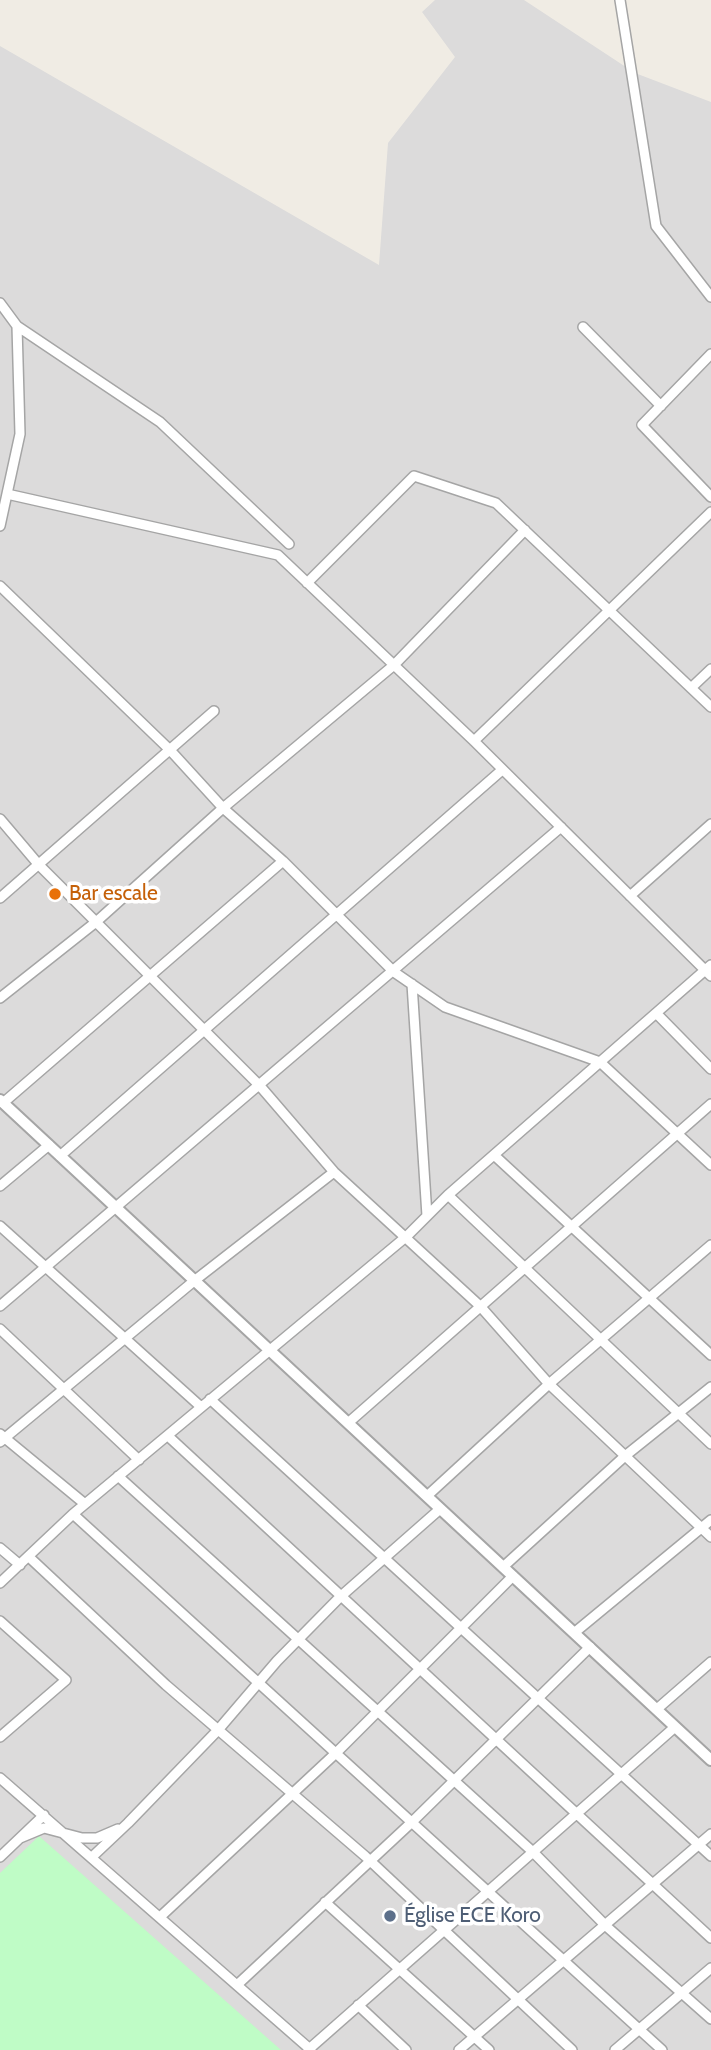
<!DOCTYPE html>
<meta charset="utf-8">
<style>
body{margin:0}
canvas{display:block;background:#f0ece4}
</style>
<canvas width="711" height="2050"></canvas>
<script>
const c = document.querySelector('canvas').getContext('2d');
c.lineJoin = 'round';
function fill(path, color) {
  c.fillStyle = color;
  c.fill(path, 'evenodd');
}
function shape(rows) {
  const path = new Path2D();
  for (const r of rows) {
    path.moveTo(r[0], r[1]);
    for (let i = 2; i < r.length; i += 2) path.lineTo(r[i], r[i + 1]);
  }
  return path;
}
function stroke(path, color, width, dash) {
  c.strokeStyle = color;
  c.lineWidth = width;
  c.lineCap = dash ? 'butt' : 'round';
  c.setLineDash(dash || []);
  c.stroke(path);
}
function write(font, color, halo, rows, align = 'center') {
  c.font = font + ' Cabin,sans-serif';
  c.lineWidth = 7;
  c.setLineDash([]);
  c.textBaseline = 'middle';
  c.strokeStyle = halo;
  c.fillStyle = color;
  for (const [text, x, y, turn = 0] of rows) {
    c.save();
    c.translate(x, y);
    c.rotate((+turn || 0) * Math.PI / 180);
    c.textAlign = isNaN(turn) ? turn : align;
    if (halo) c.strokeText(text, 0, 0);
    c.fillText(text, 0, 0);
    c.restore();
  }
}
const residential = shape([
 [435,0,524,0,635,73,711,102,711,2050,0,2050,0,46,379,265,388,143,455,57,422,12]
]);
const park = shape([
 [39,1836,281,2050,0,2050,0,1873]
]);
const minor = shape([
 [620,0,656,226,711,297],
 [0,303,17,326,20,434,0,526],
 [17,326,160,422,289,544],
 [583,327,661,406],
 [711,354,642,425,711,497],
 [7,494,278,555,474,741,711,976],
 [307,583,414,476,496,503,711,707],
 [0,586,170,750,223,808,283,861,394,972,445,1007,600,1062,711,1165],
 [691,688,711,669],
 [474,741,711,512],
 [0,819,39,865,260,1086,334,1172,480,1306,549,1384,711,1537],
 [630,896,711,824],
 [0,898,214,711],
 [412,984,427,1216],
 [0,998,96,922,223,808,394,665,525,530],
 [656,1013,711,1069],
 [3,1103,283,861],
 [494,1155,711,1355],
 [60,1156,502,770],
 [0,1186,49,1145],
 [448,1195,711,1444],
 [0,1226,200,1406],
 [0,1306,561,827],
 [0,1329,139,1460],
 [210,1399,711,1856],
 [348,1423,711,1104],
 [0,1434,85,1504],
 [168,1436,711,1938],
 [0,1442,194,1281,334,1172],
 [118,1476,533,1852,606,1926,711,2019],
 [427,1496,549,1384,711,1245],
 [73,1514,662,2050],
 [0,1548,20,1565],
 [29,1557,166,1685,365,1856,572,2050],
 [503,1567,625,1456,711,1387],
 [0,1583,73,1514,407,1236,448,1195,711,965],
 [0,1621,66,1680,0,1737],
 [574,1633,711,1520],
 [657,1709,711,1662],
 [0,1778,311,2050],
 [20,1838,44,1828,82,1838,97,1838,118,1829],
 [0,1857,44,1815],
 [92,1857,128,1823,218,1730,277,1661,340,1597,440,1509],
 [325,1902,489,2050],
 [160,1917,336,1753,513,1576],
 [237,1985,412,1822,590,1647],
 [358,2005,406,2050],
 [308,2050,675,1727],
 [459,2050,711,1834],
 [615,2050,711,1968]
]);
const tertiary = shape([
 [0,1100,711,1760]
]);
const markers = [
 [55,894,7,"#e8710a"],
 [390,1916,7,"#5c6f8a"]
];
const foodNames = [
 ["Bar escale",69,894]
];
const serviceNames = [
 ["Église ECE Koro",404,1916]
];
fill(residential, '#dcdbdb');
fill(park, '#bffcc6');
stroke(minor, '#a5a5a5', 12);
stroke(tertiary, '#a5a5a5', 14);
stroke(minor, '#fff', 9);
stroke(tertiary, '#fff', 10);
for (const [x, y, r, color] of markers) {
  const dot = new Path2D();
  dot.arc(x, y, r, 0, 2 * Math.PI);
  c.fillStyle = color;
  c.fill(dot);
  stroke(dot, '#fff', 2.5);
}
write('21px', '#c56008', '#fff', foodNames, 'left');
write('21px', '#4e5e75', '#fff', serviceNames, 'left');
</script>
